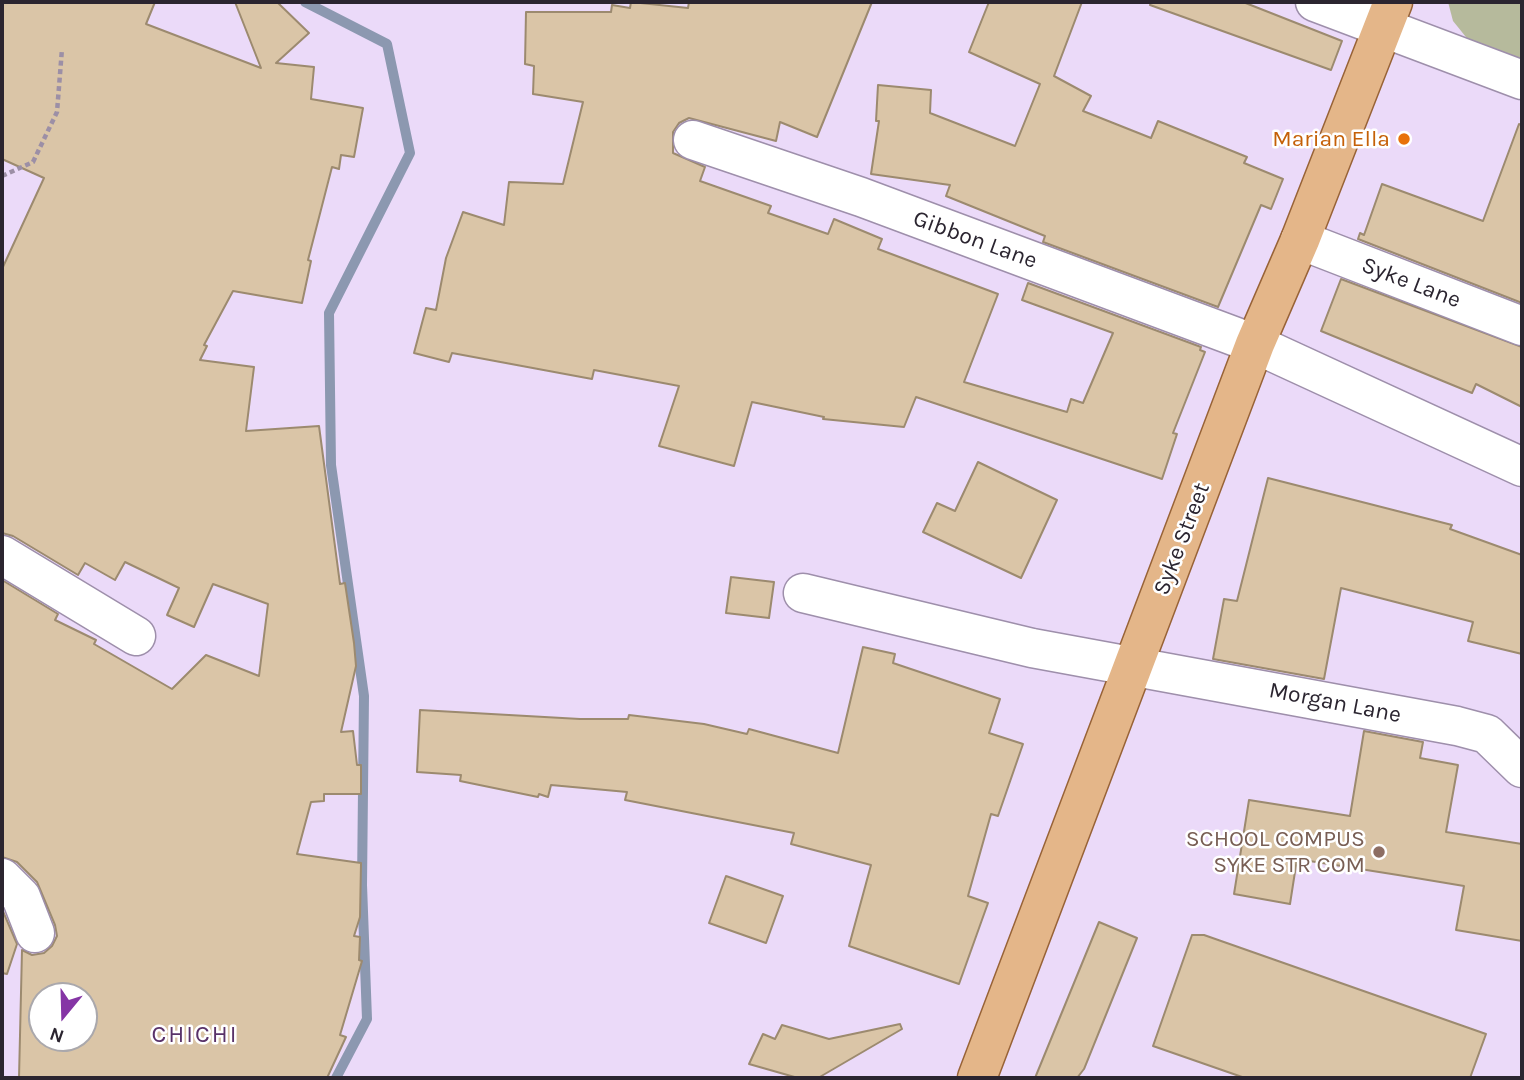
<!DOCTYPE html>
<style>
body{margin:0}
#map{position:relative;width:1524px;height:1080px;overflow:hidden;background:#ebdaf9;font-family:Karla,sans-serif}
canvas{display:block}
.frame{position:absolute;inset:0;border:4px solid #2b2530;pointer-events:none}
.north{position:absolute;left:28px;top:982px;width:70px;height:70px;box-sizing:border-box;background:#fff;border:2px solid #aaa8ac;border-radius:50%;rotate:199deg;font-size:19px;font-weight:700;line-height:28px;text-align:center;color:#2b2530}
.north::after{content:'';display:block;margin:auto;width:24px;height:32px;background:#8535a5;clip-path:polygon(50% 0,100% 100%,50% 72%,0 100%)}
</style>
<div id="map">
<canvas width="1524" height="1080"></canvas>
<div class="frame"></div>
<div class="north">N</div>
</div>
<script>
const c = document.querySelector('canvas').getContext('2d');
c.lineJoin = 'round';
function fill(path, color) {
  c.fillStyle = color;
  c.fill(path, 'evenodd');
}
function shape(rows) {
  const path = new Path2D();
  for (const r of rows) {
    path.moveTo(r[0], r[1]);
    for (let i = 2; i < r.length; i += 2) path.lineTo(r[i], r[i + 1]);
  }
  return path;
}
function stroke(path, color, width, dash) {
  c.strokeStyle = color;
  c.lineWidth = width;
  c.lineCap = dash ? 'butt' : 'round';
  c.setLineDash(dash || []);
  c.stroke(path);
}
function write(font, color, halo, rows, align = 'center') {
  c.font = font + ' Karla,sans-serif';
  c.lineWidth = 5;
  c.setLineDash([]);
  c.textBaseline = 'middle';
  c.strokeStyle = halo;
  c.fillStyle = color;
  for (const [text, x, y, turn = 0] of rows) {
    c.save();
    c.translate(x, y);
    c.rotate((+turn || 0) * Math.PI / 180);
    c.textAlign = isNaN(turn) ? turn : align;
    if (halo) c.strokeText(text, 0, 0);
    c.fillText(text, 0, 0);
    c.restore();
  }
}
const green = shape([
 [1448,2,1522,2,1522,60,1470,42,1453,21]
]);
const stream = shape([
 [305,2,387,44,410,153,329,313,331,465,364,696,362,885,367,1019,336,1078]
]);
const building = shape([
 [2,2,155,2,146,24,261,68,235,2,277,2,309,33,276,63,314,67,311,99,363,108,354,157,341,155,339,169,332,167,308,260,311,261,302,303,233,291,204,345,207,346,200,360,254,367,246,431,319,426,340,584,345,583,354,643,356,666,341,732,353,731,357,765,361,765,361,794,324,794,324,801,311,802,297,854,361,863,360,917,354,936,360,937,359,960,362,961,340,1035,346,1037,327,1078,19,1078,22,950,32,955,44,953,52,946,57,936,55,925,37,882,17,862,2,857,2,580,58,614,55,620,96,640,94,644,172,689,206,655,259,676,268,604,213,584,194,627,167,615,179,588,125,562,115,580,85,563,78,575,13,536,2,533,2,269,44,178,2,159,2,2],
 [42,996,84,996,84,1038,42,1038,42,996],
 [631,2,688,8,689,2,872,2,817,137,780,122,776,141,689,118,679,123,673,132,673,153,705,167,700,181,771,206,768,213,828,234,834,219,882,239,878,249,998,294,964,382,1067,412,1071,399,1083,403,1113,333,1022,300,1028,283,1201,347,1200,350,1205,352,1173,433,1177,434,1162,479,916,397,904,427,823,419,824,417,752,402,734,466,659,446,679,386,594,370,592,379,452,353,449,362,414,353,426,308,436,310,446,258,463,212,504,225,509,182,563,184,583,102,533,94,534,66,525,64,526,12,611,12,612,5,630,8,631,2],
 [989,2,1082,2,1054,76,1091,96,1083,111,1151,138,1158,121,1247,157,1244,163,1283,179,1271,209,1261,205,1218,307,1043,242,1045,236,946,196,950,185,871,174,879,121,876,121,878,85,931,90,930,113,1015,146,1040,84,969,52,989,2],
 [1151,2,1243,2,1342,41,1331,70,1150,5,1151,2],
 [1519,124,1522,125,1522,303,1358,239,1360,233,1364,235,1382,184,1483,221,1519,124],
 [1341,279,1522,347,1522,407,1476,384,1472,393,1321,331,1341,279],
 [978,462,1057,500,1021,578,923,532,937,503,955,511,978,462],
 [1268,478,1452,525,1450,529,1522,555,1522,654,1468,641,1473,622,1341,588,1324,679,1213,659,1224,599,1237,601,1268,478],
 [731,577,774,582,769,618,726,613,731,577],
 [863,647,895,654,893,663,1000,699,989,733,1023,744,998,816,991,814,968,896,988,903,959,984,849,946,871,865,791,844,794,833,625,800,627,792,551,785,548,797,539,794,538,797,460,781,461,775,417,772,420,710,580,719,628,719,629,715,704,724,747,734,749,729,838,753,863,647],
 [1364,731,1423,742,1420,758,1458,765,1446,832,1522,844,1522,941,1456,930,1464,886,1398,875,1297,859,1290,904,1234,894,1249,800,1350,816,1364,731],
 [726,876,783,896,766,943,709,923,726,876],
 [2,909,17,944,7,974,2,973,2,909],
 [1099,922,1137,938,1084,1069,1077,1078,1035,1078,1099,922],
 [1192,935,1204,935,1486,1034,1470,1078,1245,1078,1153,1046,1192,935],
 [900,1024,902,1029,818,1078,798,1078,749,1064,763,1034,775,1039,782,1025,829,1039,900,1024]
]);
const path = shape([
 [2,176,33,162,57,112,62,49]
]);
const minor = shape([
 [1315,2,1522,80],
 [693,140,861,197,1255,344,1522,467],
 [1300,240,1522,326],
 [2,555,136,636],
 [803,593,1032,648,1457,726,1487,734,1522,768],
 [2,878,21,897,35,933]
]);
const major = shape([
 [977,1078,1255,344,1300,240,1393,2]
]);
const markers = [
 [1404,139,7,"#e8710a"],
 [1379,852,7,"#8d6e63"]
];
const foodNames = [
 ["Marian Ella",1390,139]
];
const streetNames = [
 ["Gibbon Lane",975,240,20],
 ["Syke Lane",1411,283,21],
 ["Syke Street",1182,539,-69],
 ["Morgan Lane",1335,703,11]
];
const educationNames = [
 ["SCHOOL COMPUS",1365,839],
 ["SYKE STR COM",1365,865]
];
const neighbourhoodNames = [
 ["CHICHI",195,1035]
];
fill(green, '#b6ba9c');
stroke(stream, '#8c98b0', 10);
fill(building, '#dac5a7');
stroke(building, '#9c8a6f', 2);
stroke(minor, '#9e8fab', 41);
stroke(major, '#986337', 41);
stroke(path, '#9c8fa6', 4.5, [5, 3.5]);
stroke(minor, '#fff', 38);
stroke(major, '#e4b689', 38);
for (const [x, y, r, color] of markers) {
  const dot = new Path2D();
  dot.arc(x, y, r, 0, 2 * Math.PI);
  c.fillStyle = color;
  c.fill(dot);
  stroke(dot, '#fff', 2.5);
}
write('23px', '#c56008', '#fff', foodNames, 'right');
write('23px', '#2b2530', '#fff', streetNames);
write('23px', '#785e54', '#fff', educationNames, 'right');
c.letterSpacing = '2px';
write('24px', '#593269', '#fff', neighbourhoodNames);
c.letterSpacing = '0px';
</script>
